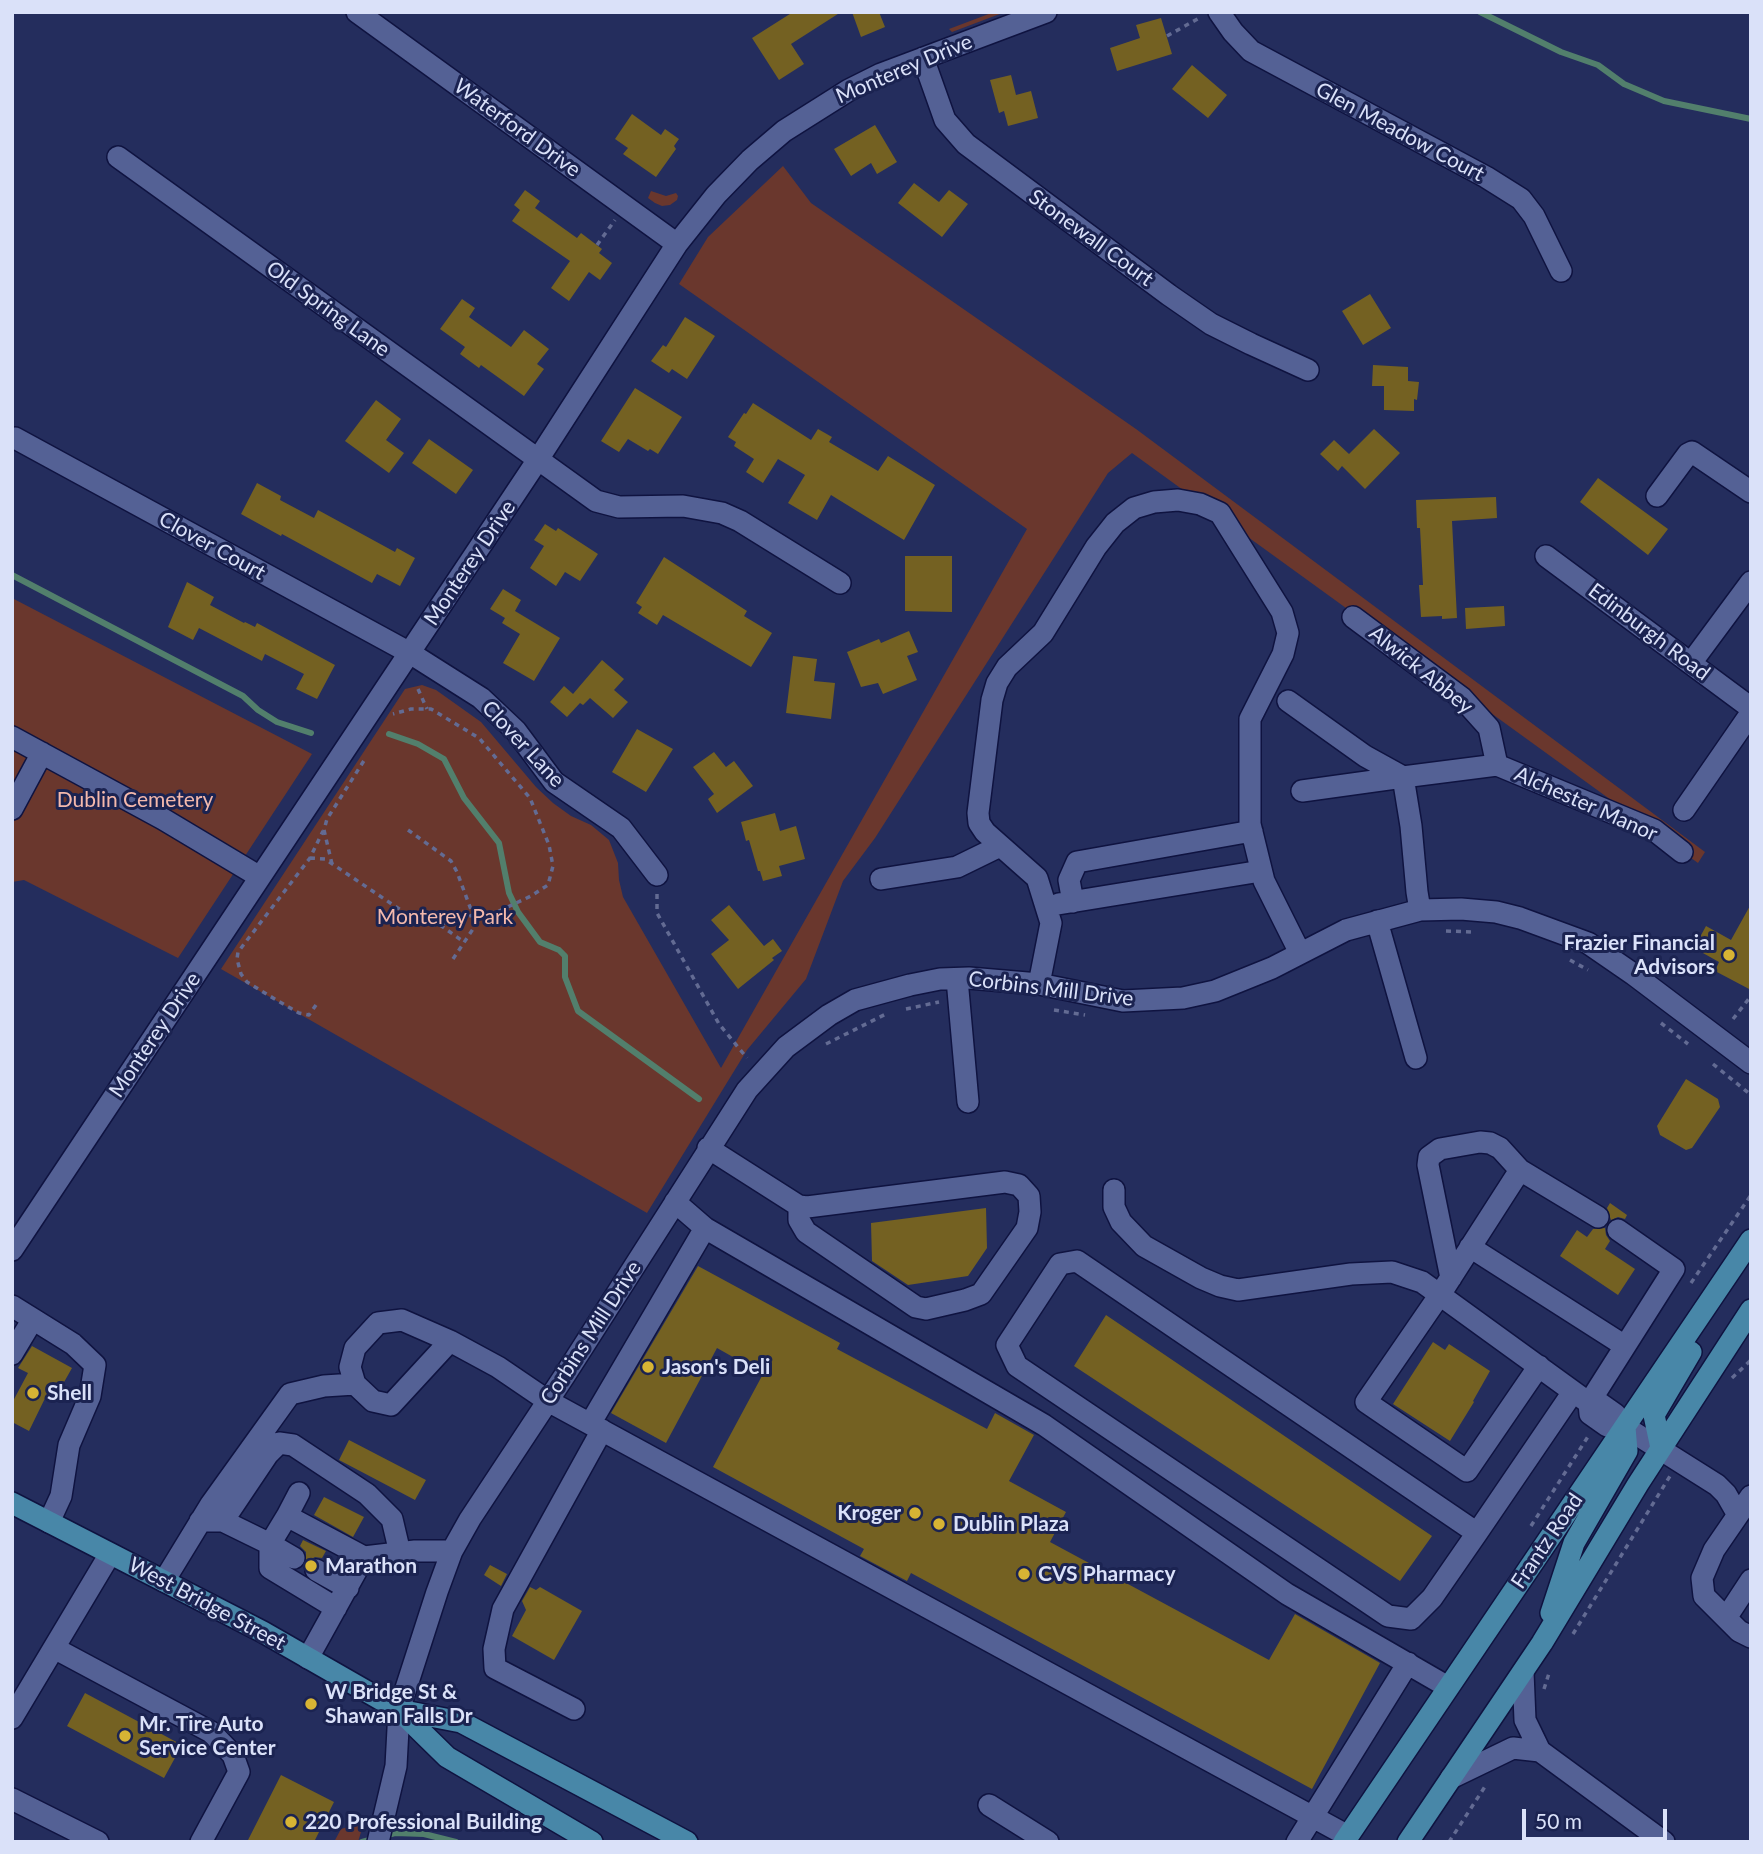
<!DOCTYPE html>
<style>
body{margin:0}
#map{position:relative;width:1763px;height:1854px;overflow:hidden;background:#242d5d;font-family:Lato,sans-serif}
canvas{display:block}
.frame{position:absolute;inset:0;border:14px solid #dae1f9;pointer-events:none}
.scale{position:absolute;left:1522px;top:1809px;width:145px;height:32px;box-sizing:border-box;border:4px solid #dae1f9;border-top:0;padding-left:9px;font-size:21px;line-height:24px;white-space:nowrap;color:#dae1f9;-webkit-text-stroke:5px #1b2351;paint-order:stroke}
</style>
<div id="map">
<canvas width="1763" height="1854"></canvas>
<div class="frame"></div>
<div class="scale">50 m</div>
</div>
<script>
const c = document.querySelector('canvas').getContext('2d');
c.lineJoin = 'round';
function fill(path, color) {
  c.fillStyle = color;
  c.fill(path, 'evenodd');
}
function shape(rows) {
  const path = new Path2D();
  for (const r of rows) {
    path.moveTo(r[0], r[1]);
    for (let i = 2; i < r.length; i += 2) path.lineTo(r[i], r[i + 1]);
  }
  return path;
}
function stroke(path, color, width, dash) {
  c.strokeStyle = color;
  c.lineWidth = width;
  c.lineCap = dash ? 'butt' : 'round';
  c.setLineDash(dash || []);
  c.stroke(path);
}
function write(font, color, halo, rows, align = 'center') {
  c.font = font + ' Lato,sans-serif';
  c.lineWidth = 6;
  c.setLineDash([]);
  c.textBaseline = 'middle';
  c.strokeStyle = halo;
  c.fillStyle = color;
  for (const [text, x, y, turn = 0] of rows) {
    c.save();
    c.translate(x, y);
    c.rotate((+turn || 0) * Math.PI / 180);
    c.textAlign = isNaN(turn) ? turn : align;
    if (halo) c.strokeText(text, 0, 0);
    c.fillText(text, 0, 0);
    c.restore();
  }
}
const green = shape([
 [994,12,1005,12,952,32,949,29],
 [783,166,811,203,1136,429,1705,852,1698,863,1132,453,1108,473,875,838,843,881,806,979,747,1050,647,1213,221,969,405,689,422,685,436,690,481,722,536,787,553,803,571,816,591,825,609,840,618,863,619,880,623,897,721,1068,1027,529,679,284,708,237],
 [651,191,666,196,676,193,678,196,677,200,670,205,662,206,655,203,648,198],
 [12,598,312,754,178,958,24,880,12,882],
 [364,1822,358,1842,334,1842,341,1829]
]);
const stream = shape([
 [1480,12,1561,52,1598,65,1624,84,1664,101,1751,119],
 [12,575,243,696,258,710,277,722,311,733],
 [389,734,418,744,444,759,464,798,499,843,509,893,518,912,540,942,559,950,565,956,565,977,578,1011,699,1099],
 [362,1842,395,1833,424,1834,456,1842]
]);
const building = shape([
 [793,12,841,12,791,44,804,64,779,80,752,38],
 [852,12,879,12,885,27,861,37],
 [1161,18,1172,54,1117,71,1110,48,1140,38,1136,25],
 [1192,65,1227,95,1208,118,1172,89],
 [1011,75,1016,95,1031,91,1038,118,1008,126,1004,111,999,113,990,80],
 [632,114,661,135,665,129,679,139,674,146,676,149,656,177,623,154,628,148,615,139],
 [875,125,897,162,877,174,871,163,851,176,834,149],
 [914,183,939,202,949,190,968,204,942,237,898,203],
 [525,190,540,201,535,208,577,238,581,233,602,249,599,253,612,263,600,280,589,272,569,301,551,288,570,261,512,221,520,210,514,205],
 [1370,294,1391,328,1363,345,1342,311],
 [462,299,475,308,469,317,511,347,524,330,549,349,537,364,544,369,524,396,481,365,479,368,460,354,465,347,440,329],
 [685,317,715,336,687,379,672,369,669,373,651,361,663,345,666,347],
 [1373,365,1408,367,1408,381,1419,382,1417,400,1414,399,1414,411,1384,410,1384,386,1372,386],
 [635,388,682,417,658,454,650,449,648,451,628,439,619,452,601,441],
 [376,400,401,419,386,440,404,453,389,473,345,441],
 [753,403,811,440,818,429,832,437,829,442,878,471,888,456,935,485,904,540,831,495,817,520,788,503,805,475,778,459,763,483,746,472,754,459,734,446,736,442,728,437,744,413,746,414],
 [1374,429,1400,453,1365,489,1342,466,1338,471,1320,454,1334,440,1349,454],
 [429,439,473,470,456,494,412,463],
 [1598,478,1668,529,1648,555,1580,502],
 [257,483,281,496,280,500,314,518,318,510,395,552,397,548,415,558,400,586,377,574,372,583,282,534,281,536,241,514],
 [1496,497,1497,518,1452,521,1457,618,1442,619,1442,616,1421,617,1419,585,1423,585,1420,528,1417,528,1416,500],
 [545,524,556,531,558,528,598,554,580,581,565,572,556,586,530,568,544,546,534,540],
 [905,556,952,556,952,612,905,611],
 [664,557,747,611,744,616,772,633,751,667,663,615,657,625,638,613,642,607,636,603],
 [187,582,214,597,210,605,244,623,245,622,255,627,257,623,335,665,317,699,296,689,304,674,265,654,262,661,199,628,193,640,168,627],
 [503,589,521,600,515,611,560,638,534,681,503,663,520,634,502,623,505,618,490,609],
 [1504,606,1505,626,1466,629,1465,608],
 [909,631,918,652,907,656,917,680,883,694,878,683,861,687,847,652,879,639,881,643],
 [793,656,817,659,814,681,835,683,831,719,786,713],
 [602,660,624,679,614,690,628,702,613,718,590,698,583,705,580,703,567,717,550,702,564,686,573,694],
 [637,729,673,749,646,792,612,772],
 [714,752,726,767,734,761,753,786,717,813,708,799,714,794,693,767],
 [775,813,780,831,796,826,805,859,779,866,782,876,763,881,760,871,758,871,749,840,746,841,741,822],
 [1751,904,1751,990,1715,971,1719,962,1694,948,1706,926,1731,940],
 [729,905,764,946,773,939,782,951,772,958,774,960,738,989,711,954,729,940,711,920],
 [1686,1079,1718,1099,1720,1107,1692,1148,1686,1150,1660,1135,1657,1126],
 [1610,1203,1627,1215,1625,1219,1618,1217,1611,1220,1607,1208],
 [986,1208,987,1248,968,1276,908,1285,872,1261,871,1223],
 [1605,1228,1606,1235,1610,1241,1605,1249,1635,1269,1618,1295,1560,1256,1577,1230,1587,1237,1593,1229],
 [698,1266,840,1343,837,1349,987,1429,995,1413,1034,1435,1009,1481,1066,1512,1050,1542,1269,1660,1295,1614,1380,1663,1312,1789,911,1573,907,1581,860,1556,864,1549,713,1467,763,1374,717,1348,666,1443,611,1413],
 [1106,1315,1432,1536,1400,1581,1074,1366],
 [1433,1342,1445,1350,1449,1344,1490,1371,1473,1401,1474,1402,1450,1441,1393,1404],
 [32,1346,72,1368,59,1391,51,1386,29,1431,12,1422,12,1403,28,1373,18,1368],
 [349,1440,426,1480,415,1500,339,1460],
 [324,1497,364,1517,353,1537,314,1515],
 [303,1540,326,1551,322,1558,315,1557,306,1562,306,1552,300,1546],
 [490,1565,507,1574,501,1586,484,1575],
 [530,1587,536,1590,540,1587,582,1611,554,1660,512,1636,526,1610,522,1601],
 [85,1693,182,1745,164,1778,67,1726],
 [281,1775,334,1802,314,1842,247,1842]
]);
const path = shape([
 [1167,36,1201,17],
 [597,245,615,220],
 [418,689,427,709],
 [408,830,451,861,457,872,473,915],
 [310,858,325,859,420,923,438,925,473,915,497,912,531,896,548,885,553,866,549,845,530,798,479,738,431,709,411,709,393,714],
 [332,864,324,830,327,819,365,759],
 [657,894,657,913,719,1024,747,1058],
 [440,925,464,942],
 [1446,931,1473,932],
 [453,959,483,914],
 [1570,960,1588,970],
 [316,1005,309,1015,299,1013,268,995,247,982,241,974,237,959,238,952,310,858,323,831],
 [906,1009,939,1002],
 [1054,1010,1085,1015],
 [1733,1019,1751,996],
 [1661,1023,1688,1044],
 [826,1044,888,1013],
 [1713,1064,1751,1095],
 [1691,1283,1751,1195],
 [1732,1378,1751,1360],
 [1531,1526,1589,1435],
 [1573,1634,1670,1476],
 [1544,1689,1550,1670],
 [1449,1842,1486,1785]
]);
const minor = shape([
 [357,12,677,244],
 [1219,12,1233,32,1251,51,1486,177,1521,199,1534,216,1561,271],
 [923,58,945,120,966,144,1169,295,1211,324,1251,344,1308,370],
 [118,157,596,501,619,507,683,506,722,513,740,521,840,583],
 [15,438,410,653,481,698,516,731,554,782,621,828,657,875],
 [1657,496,1688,454,1692,452,1751,492],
 [1546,556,1751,708],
 [1353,617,1462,698,1489,728,1497,765],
 [1691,663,1751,582],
 [1288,701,1365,756,1403,777,1497,765,1654,830,1682,852],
 [12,737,163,819,260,877],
 [1302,791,1403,777,1411,826,1417,892,1420,910],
 [12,809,42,753],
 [1684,810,1751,713],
 [881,879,957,867,1000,846],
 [1073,902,1069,880,1077,862,1252,831],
 [1058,904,1261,871],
 [1377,921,1416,1058],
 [957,979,968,1102],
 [1039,984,1051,923,1037,878,985,832,979,823,978,813,992,700,997,683,1007,667,1043,633,1096,547,1115,523,1134,508,1154,502,1178,500,1200,504,1220,513,1282,612,1288,633,1283,654,1250,719,1250,824,1264,881,1300,953],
 [708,1148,799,1206,807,1207,1005,1182,1019,1185,1029,1196,1030,1212,1027,1228,981,1294,965,1300,926,1309,916,1307,806,1232,799,1220,799,1206],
 [1520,1170,1441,1293,1366,1402,1467,1471,1539,1366],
 [1114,1190,1114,1207,1121,1222,1144,1246,1201,1278,1220,1286,1238,1290,1351,1274,1392,1272,1422,1282,1589,1403,1598,1402,1615,1414,1625,1427,1717,1485,1726,1494,1738,1515],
 [675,1202,705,1228,1044,1425,1287,1594,1448,1687],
 [1618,1230,1674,1269,1589,1403,1590,1414,1607,1426,1625,1427],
 [1470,1247,1625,1346],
 [12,1250,537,461,677,244,716,195,750,160,784,131,849,90,881,74,1046,12],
 [1451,1278,1428,1165,1429,1157,1440,1149,1480,1142,1490,1143,1500,1148,1520,1170,1598,1217],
 [12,1306,73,1344,95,1365,90,1396,69,1445,61,1496,49,1522],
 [450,1341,391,1405,373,1401,355,1384,350,1367,355,1348,378,1323,402,1320,450,1341,498,1367,548,1401,1348,1836],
 [12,1354,33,1319],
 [590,1424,705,1228],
 [1751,1496,1714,1550,1702,1578,1704,1596,1726,1618,1751,1580],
 [287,1516,299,1493],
 [200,1521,223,1521,270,1544,287,1516,364,1557,415,1551,452,1551],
 [223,1521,268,1454,279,1443,293,1445,367,1494,392,1519,400,1553],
 [1477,1533,1077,1261,1060,1264,1007,1345,1017,1366,1388,1616,1411,1619,1432,1598,1477,1533,1573,1392],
 [294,1558,270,1544,270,1568,336,1608],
 [316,1570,348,1588],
 [164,1581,211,1504,290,1394,324,1386,355,1384],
 [1726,1618,1739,1631,1751,1637],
 [54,1648,211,1732,233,1755,239,1772,201,1842],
 [308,1658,364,1557],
 [1523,1672,1525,1720,1540,1751,1664,1842],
 [574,1709,495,1668,494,1649,503,1609,602,1430],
 [12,1718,110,1554],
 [1451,1778,1513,1748,1540,1751],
 [12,1799,98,1842],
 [989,1805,1048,1842],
 [378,1842,396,1766,399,1710,437,1592,452,1551,470,1519,565,1375,747,1090,786,1047,829,1015,855,1000,910,985,940,979,969,978,1039,984,1123,1001,1183,998,1215,991,1272,968,1346,930,1420,910,1461,909,1496,912,1520,918,1588,943,1633,974,1751,1063],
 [1297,1842,1408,1663]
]);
const major = shape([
 [1661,1448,1654,1415,1691,1352],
 [12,1503,263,1632,399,1710,447,1757,592,1842],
 [1551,1613,1574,1543,1627,1451,1625,1427],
 [399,1710,461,1722,687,1842],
 [1344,1842,1751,1240],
 [1408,1842,1542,1643,1638,1484,1751,1310]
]);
const markers = [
 [1729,955,7,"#d7b434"],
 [648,1367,7,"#d7b434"],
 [33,1393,7,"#d7b434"],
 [915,1513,7,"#d7b434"],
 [939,1524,7,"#d7b434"],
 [311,1566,7,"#d7b434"],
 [1024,1574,7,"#d7b434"],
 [311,1704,7,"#d7b434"],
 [125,1736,7,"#d7b434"],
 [291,1822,7,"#d7b434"]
];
const streetNames = [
 ["Monterey Drive",904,69,-23],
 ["Waterford Drive",517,128,36],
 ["Glen Meadow Court",1400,132,28],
 ["Stonewall Court",1091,238,36],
 ["Old Spring Lane",328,309,36],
 ["Clover Court",212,546,29],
 ["Monterey Drive",470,563,-56],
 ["Edinburgh Road",1649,632,37],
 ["Alwick Abbey",1421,670,39],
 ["Clover Lane",523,744,47],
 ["Alchester Manor",1586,804,24],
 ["Corbins Mill Drive",1051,989,7],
 ["Monterey Drive",155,1035,-56],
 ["Corbins Mill Drive",591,1333,-57],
 ["Frantz Road",1547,1541,-56],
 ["West Bridge Street",207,1604,28]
];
const parkNames = [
 ["Dublin Cemetery",135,800],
 ["Monterey Park",445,917]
];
const poiNames = [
 ["Frazier Financial",1715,943,"right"],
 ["Advisors",1715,967,"right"],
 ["Jason's Deli",662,1367],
 ["Shell",47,1393],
 ["Kroger",901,1513,"right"],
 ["Dublin Plaza",953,1524],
 ["Marathon",325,1566],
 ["CVS Pharmacy",1038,1574],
 ["W Bridge St &",325,1692],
 ["Shawan Falls Dr",325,1716],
 ["Mr. Tire Auto",139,1724],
 ["Service Center",139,1748],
 ["220 Professional Building",305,1822]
];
fill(green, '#6a372d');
stroke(stream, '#527f6c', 6);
fill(building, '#746122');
stroke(minor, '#0f1340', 24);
stroke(major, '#0f1340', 24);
stroke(path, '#636b93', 3.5, [5, 5]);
stroke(minor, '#546195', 21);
stroke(major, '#4887a8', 21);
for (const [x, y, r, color] of markers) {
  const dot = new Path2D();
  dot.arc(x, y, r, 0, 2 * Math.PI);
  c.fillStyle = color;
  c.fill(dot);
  stroke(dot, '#1b2351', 2.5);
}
write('21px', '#dae1f9', '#1b2351', streetNames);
write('21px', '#f4b9ac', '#1b2351', parkNames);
write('bold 21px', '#dae1f9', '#1b2351', poiNames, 'left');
</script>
